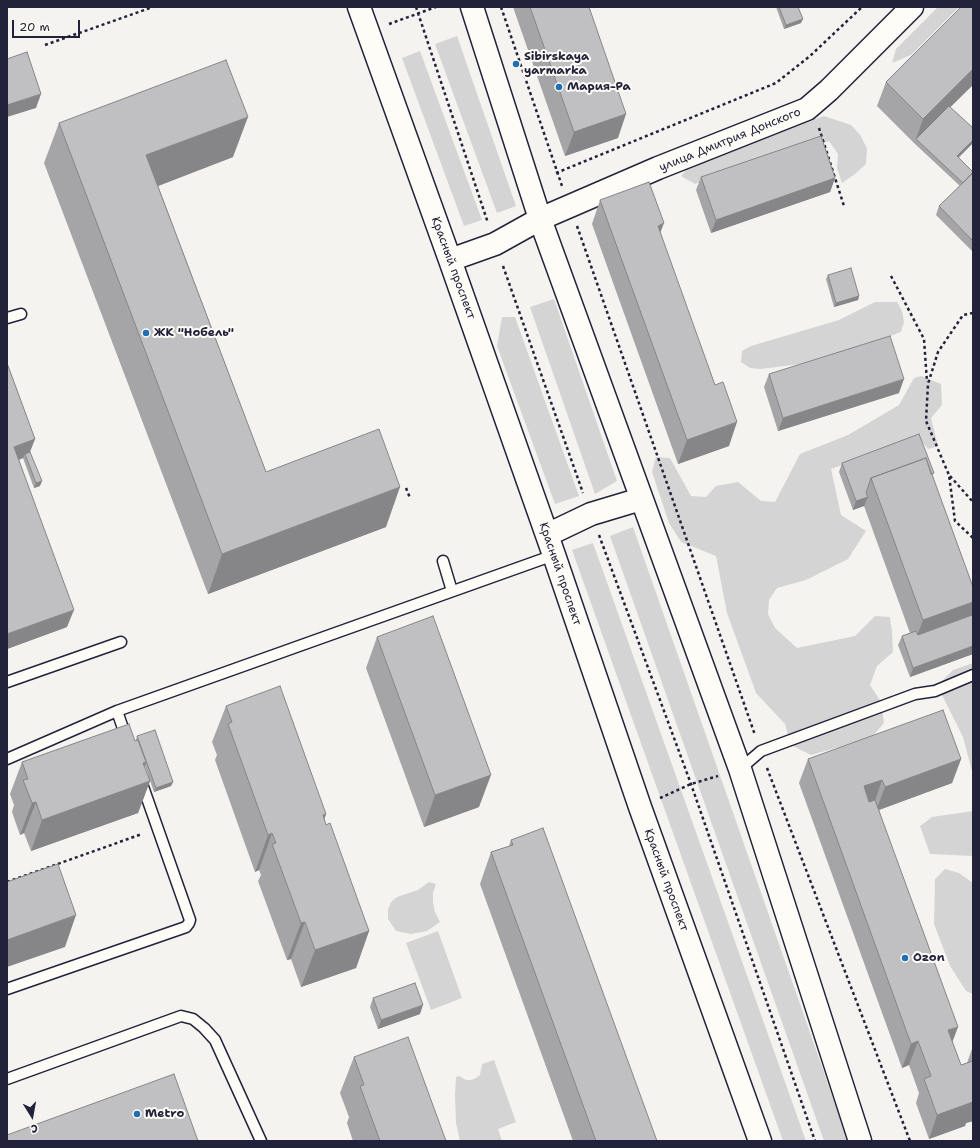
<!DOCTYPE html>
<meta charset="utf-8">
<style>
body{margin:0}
#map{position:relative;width:980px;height:1148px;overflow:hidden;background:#f4f3ef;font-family:"Shantell Sans",sans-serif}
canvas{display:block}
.frame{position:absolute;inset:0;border:8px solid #22223b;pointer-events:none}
.north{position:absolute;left:12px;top:1096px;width:40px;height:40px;-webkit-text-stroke:3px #fdfcf7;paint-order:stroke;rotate:169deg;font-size:11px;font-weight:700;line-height:16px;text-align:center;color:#22223b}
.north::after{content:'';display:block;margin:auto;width:14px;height:18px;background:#22223b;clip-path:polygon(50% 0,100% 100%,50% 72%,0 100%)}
.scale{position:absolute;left:12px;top:20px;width:68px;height:18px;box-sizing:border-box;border:2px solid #22223b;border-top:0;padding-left:5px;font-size:12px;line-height:14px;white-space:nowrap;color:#22223b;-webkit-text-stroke:3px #fdfcf7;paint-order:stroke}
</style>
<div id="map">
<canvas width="980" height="1148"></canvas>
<div class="frame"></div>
<div class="north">С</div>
<div class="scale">20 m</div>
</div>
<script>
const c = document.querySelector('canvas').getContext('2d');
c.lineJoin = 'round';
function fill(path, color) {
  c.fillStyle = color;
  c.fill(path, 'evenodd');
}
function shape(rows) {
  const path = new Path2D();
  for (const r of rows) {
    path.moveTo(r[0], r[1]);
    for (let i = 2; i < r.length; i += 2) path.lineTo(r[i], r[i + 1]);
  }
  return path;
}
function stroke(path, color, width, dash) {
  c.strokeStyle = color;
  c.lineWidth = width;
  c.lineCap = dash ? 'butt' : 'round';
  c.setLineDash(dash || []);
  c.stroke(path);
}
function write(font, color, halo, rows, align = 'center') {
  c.font = font + ' "Shantell Sans",sans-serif';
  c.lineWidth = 4;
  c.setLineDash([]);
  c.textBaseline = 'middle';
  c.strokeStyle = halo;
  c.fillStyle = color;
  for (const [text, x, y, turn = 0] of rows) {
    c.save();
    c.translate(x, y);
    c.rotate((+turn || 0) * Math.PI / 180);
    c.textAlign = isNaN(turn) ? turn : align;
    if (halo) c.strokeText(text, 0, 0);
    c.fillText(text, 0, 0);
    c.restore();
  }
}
const green = shape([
 [938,7,959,7,911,55,892,63,896,49],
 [457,36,516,206,497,213,435,44],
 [420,51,482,220,464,226,402,58],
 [824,116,851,125,861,136,867,149,866,164,855,174,842,183,837,168,838,154,829,141,695,184,681,176,691,165],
 [554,299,617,481,595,494,530,307],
 [875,302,897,302,902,311,904,322,901,332,825,361,760,369,750,368,741,362,742,351,751,346,839,320],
 [502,317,515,317,579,496,555,504,497,346],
 [921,376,941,384,942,405,931,418,938,446,928,449,919,438,831,469,841,515,866,531,848,559,806,580,777,588,769,600,768,614,775,628,797,648,855,636,875,616,890,617,892,632,893,652,877,666,870,685,881,702,884,723,871,738,811,755,791,745,785,724,756,693,727,613,716,556,681,542,669,523,652,472,656,457,670,458,691,496,706,497,716,486,738,482,761,501,775,502,800,454,848,435,899,405,914,378],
 [633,527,848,1141,824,1141,610,536],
 [593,543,806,1141,783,1141,572,550],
 [973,663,973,775,963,737,942,695,942,681,953,670],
 [973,811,973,856,930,854,920,826,932,817],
 [945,869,959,873,973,883,973,994,966,991,950,966,934,924,935,879],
 [429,882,436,884,433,893,433,902,435,912,440,922,427,931,411,934,396,931,388,919,388,909,391,902,397,897,418,890],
 [438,931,462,998,431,1010,406,943],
 [494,1060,516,1122,498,1129,502,1141,460,1141,456,1123,455,1095,456,1077,459,1076,466,1080,471,1080,476,1078,480,1075,482,1064]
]);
const path = shape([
 [416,7,488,223],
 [501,7,562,186],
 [389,24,436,7],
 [45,45,153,7],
 [819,128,844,206],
 [556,173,776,83,810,56,862,7],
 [577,226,755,735],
 [503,266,583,493],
 [891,276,924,339,927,382],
 [973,313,963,315,938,352,928,384,926,421,949,475,955,521,973,538],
 [950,476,973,502],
 [406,488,410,498],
 [599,535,691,784,815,1141],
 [767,768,910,1141],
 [660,798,691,784,718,776],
 [7,882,142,834]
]);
const lane = shape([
 [7,318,21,314],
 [443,561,452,591],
 [7,682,121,642],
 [117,711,127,740],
 [7,759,117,711,554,555],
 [740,769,761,751,915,694,935,691,973,675],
 [7,989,186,927,189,923,190,920,141,781],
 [7,1079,181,1016,193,1019,204,1028,215,1040,261,1141]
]);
const secondary = shape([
 [359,7,450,260,554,555,640,807,760,1141],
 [472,7,540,219,740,769,860,1141],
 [450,260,495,244,540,219,658,168,807,109,829,90,912,7],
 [547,535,591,514,641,499]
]);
const wall = shape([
 [513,7,589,7,618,138,565,156],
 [776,7,798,7,801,23,784,29],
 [886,82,950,108,973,128,973,143,958,158,973,172,973,250,972,251,936,215,939,206,960,186,914,143,877,106],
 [59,123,233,157,158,186,266,472,386,527,208,594,44,163],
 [701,177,835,178,830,192,711,233,696,190],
 [600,200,660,233,729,446,678,464,592,224],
 [828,275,859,296,858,300,834,307,826,279],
 [7,363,35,439,30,452,40,486,34,488,23,458,19,460,67,627,7,649],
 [769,374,899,393,778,431,764,387],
 [842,463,934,473,932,476,973,587,973,654,910,677,898,645,902,636,910,633,864,506,853,510,839,472],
 [377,637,479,807,424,827,366,668],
 [226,706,326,814,324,820,369,931,356,968,301,987,291,959,287,960,258,881,261,875,259,870,255,872,215,760,217,755,212,742],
 [137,736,173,782,171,786,154,792,145,766,144,767,150,781,138,813,31,851,24,833,20,835,12,812,14,805,10,794,22,762,135,741,136,740],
 [808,759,961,759,952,783,879,810,952,1041,961,1065,967,1063,973,1046,973,1121,966,1123,965,1126,929,1139,916,1103,919,1093,909,1065,902,1068,799,783],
 [511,840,657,1141,573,1141,480,884,491,852,509,846],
 [373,998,420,1014,378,1029,370,1007],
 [354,1057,446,1141,353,1141,347,1123,349,1117,340,1093]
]);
const shadedWall = shape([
 [803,19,801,23,784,29,786,25],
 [973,69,973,85,917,140,916,139,923,119],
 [41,94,36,108,7,117,7,105],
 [626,114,618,138,565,156,574,132],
 [248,117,233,157,132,196,146,155],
 [973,140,973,143,955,161,957,156],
 [835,178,830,192,711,233,716,220],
 [664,223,655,247,658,226],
 [859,296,858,300,834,307,836,303],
 [904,379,899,393,778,431,783,418],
 [737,422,729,446,678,464,687,440],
 [35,439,28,456,25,454,23,458,8,464,14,447],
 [42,481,40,486,34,488,36,483],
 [400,487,386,527,208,594,222,554],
 [868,497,864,506,853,510,856,501],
 [973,602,973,612,969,624,914,644,923,620],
 [74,610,67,627,7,649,7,634],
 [973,646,973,654,910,677,913,668],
 [961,759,952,783,876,811,885,787],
 [146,762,138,785,150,781,138,813,31,851,42,820],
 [491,775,479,807,424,827,435,795],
 [882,780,874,804,855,810,864,786],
 [173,782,171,786,154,792,156,788],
 [36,802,24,833,20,835,32,803],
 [326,814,313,851,323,815],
 [272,833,259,870,255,872,268,835],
 [76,915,65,947,7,967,7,940],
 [305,922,291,959,287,960,301,923],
 [369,931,356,968,301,987,315,950],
 [423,1005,420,1014,378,1029,381,1020],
 [958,1027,949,1051,948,1030],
 [918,1041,909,1065,902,1068,911,1044],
 [973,1101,973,1121,966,1123,965,1126,929,1139,937,1115]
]);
const building = shape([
 [530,7,589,7,626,114,574,132,530,7],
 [779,7,798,7,803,19,786,25,779,7],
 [961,7,973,7,973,69,923,119,886,82,961,7],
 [27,52,41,94,7,105,7,59,27,52],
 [226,60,248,117,146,155,266,472,379,429,400,487,222,554,59,123,226,60],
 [949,106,973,128,973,140,957,156,973,172,963,183,916,139,949,106],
 [821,136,835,178,716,220,701,177,821,136],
 [973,173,973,241,939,206,973,173],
 [649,182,664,223,658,226,715,385,723,382,737,422,687,440,600,200,649,182],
 [851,268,859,296,836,303,828,275,851,268],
 [890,336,904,379,783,418,769,374,890,336],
 [7,363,35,439,14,447,74,610,7,634,7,363],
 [919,434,934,473,931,474,926,458,871,478,866,493,868,497,856,501,842,463,919,434],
 [30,452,42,481,36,483,25,454,30,452],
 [926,458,973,587,973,602,923,620,871,478,926,458],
 [973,612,973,646,913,668,902,636,916,631,918,635,972,615,973,612],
 [433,616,491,775,435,795,377,637,433,616],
 [280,686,326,814,323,815,326,825,330,823,369,931,315,950,305,922,301,923,272,844,276,843,272,833,268,835,228,724,232,722,226,706,280,686],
 [943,710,961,759,885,787,882,780,864,786,869,802,875,800,958,1027,948,1030,961,1065,973,1061,973,1102,937,1115,924,1079,931,1076,918,1041,911,1044,808,759,943,710],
 [129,724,135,741,138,740,146,762,143,763,150,781,42,820,36,802,32,803,23,780,28,779,22,762,129,724],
 [155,730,173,782,156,788,137,736,155,730],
 [543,828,657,1141,596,1141,491,852,513,845,511,840,543,828],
 [58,864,76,915,7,940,7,882,58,864],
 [415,983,423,1005,381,1020,373,998,415,983],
 [408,1037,446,1141,380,1141,360,1086,364,1085,354,1057,408,1037],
 [174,1074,198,1141,7,1141,7,1135,174,1074]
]);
const markers = [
 [516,64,4,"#1f6fb2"],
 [559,87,4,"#1f6fb2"],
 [146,333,4,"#1f6fb2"],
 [905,958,4,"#1f6fb2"],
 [137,1114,4,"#1f6fb2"]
];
const poiNames = [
 ["Sibirskaya",524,57],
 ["yarmarka",524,71],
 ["Мария-Ра",567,87],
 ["ЖК \"Нобель\"",154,333],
 ["Ozon",913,958],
 ["Metro",145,1114]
];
const streetNames = [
 ["улица Дмитрия Донского",730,140,-22],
 ["Красный проспект",453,268,70],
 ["Красный проспект",560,574,71],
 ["Красный проспект",666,880,70]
];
fill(green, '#d5d4d5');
stroke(lane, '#22223b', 13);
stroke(secondary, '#22223b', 25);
stroke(path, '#22223b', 2.5, [3, 3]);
stroke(lane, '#fdfcf7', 10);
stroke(secondary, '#fdfcf7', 22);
fill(wall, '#a5a4a7');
fill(shadedWall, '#868688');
fill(building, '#c0bfc2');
stroke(building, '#868688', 1);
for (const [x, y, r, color] of markers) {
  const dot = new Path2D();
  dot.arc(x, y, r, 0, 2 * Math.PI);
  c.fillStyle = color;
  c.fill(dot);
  stroke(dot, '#fdfcf7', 1.5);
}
write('bold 12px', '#22223b', '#fdfcf7', poiNames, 'left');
write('12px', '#22223b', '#fdfcf7', streetNames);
</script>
